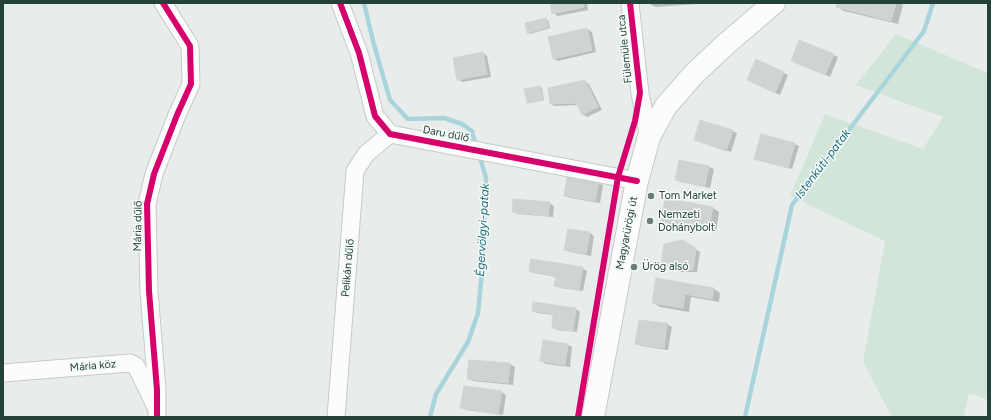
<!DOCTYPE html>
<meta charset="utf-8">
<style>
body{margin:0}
#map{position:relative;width:991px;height:420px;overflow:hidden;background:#e8edeb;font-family:Figtree,sans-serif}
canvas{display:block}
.frame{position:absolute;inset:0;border:4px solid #24423a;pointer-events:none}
</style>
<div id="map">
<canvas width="991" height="420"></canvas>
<div class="frame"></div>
</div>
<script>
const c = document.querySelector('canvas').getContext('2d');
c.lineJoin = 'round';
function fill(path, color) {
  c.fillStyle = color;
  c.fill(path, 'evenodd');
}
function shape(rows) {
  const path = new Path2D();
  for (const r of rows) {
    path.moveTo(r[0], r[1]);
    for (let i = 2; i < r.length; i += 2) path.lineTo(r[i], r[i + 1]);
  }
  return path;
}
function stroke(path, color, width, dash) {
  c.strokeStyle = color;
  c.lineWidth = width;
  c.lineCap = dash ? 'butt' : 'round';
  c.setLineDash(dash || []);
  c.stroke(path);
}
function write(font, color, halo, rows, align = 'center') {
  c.font = font + ' Figtree,sans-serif';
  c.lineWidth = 3;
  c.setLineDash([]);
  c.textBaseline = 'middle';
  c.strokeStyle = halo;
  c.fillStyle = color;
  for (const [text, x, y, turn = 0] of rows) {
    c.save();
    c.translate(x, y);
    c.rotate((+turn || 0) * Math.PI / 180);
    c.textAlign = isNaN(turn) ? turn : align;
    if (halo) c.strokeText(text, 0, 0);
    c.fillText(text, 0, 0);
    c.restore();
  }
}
const green = shape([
 [896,34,988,73,988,400,969,393,964,417,892,417,863,362,885,241,790,196,825,114,923,149,943,117,856,85]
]);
const shadow = shape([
 [551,3,587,3,588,10,558,16,553,13],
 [651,3,696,3,696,4,656,7,651,5],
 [838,3,900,3,903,5,898,24,844,11,837,7],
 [546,19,548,20,550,28,530,34,528,32],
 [587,29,592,32,596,52,558,61,554,59],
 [483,53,487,56,491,77,462,82,458,79],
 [833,55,838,57,830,77,792,61],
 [756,60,788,75,780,95,748,80],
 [584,81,589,84,602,110,587,117,582,114,578,105,555,106,551,104],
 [540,87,542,88,544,100,530,103,528,102],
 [732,131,737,133,731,152,695,140],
 [794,144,799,146,792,169,760,161,756,158],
 [680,161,709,167,714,169,710,188,681,182,677,180],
 [598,183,603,185,600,203,570,198,565,196],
 [549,203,554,206,553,217,518,214,513,211],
 [713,208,719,212,716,232,669,224,662,220],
 [590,233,594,236,591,256,570,252,565,250],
 [682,241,700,252,697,272,681,272,662,264],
 [582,268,587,271,583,291,560,288,555,285,557,277,534,273,530,271],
 [657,280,714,289,720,293,719,302,691,297,689,312,660,307,653,303],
 [576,309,580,312,577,332,557,330,553,327,554,315,537,313,533,310],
 [640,321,667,324,672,327,668,350,641,346,636,344],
 [568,345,572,347,570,367,546,364,541,361],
 [470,361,510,364,515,367,513,385,473,381,468,379],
 [501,392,506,395,503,415,466,410,461,407]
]);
const stream = shape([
 [364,3,373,41,390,100,408,119,444,118,462,124,472,131,476,147],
 [430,417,436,394,468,342,478,313,482,272,486,178,479,154],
 [745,417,792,205,924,31,933,3]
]);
const building = shape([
 [550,3,583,3,584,7,552,14,550,3],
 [837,3,896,3,891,21,836,7,837,3],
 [546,18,548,27,527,33,525,23,546,18],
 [587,28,592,50,553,59,548,37,587,28],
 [799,40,834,54,825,75,791,61,799,40],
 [483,52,487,74,457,80,453,58,483,52],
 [756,59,784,72,775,93,747,80,756,59],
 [585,80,598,107,582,115,576,103,550,104,548,88,585,80],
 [540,86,543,99,527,103,524,89,540,86],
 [700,120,733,130,726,151,694,140,700,120],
 [761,134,795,143,788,168,754,159,761,134],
 [679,160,709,166,705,186,675,180,679,160],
 [567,177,599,182,595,201,564,196,567,177],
 [665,198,713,207,709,229,661,221,665,198],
 [513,199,550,202,548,216,512,212,513,199],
 [568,229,590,232,586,254,564,250,568,229],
 [682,240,696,248,693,270,676,270,661,265,664,244,682,240],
 [531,259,583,267,579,290,554,286,556,276,529,271,531,259],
 [656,278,714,288,712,299,685,294,683,308,652,303,656,278],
 [533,302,576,308,573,331,552,328,553,314,532,311,533,302],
 [639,320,667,323,664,348,635,344,639,320],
 [543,340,568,344,565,365,540,361,543,340],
 [469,360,510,363,508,383,467,379,469,360],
 [464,386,502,391,498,414,460,408,464,386]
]);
const minor = shape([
 [340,3,359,53,375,116,390,134,637,181],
 [630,3,640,93,649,137],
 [3,373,130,363,136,366,155,405],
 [157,417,157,390,149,291,147,204,154,174,177,115,191,84,190,46,163,3],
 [336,417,355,171,366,154,390,134]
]);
const secondary = shape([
 [593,417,637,181,649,137,666,106,694,74,726,44,774,3]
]);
const cycleway = shape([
 [340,3,359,53,375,116,390,134,637,181],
 [157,417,157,390,149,291,147,204,154,174,177,115,191,84,190,46,163,3],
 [578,417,618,177,635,121,640,93,630,3]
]);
const markers = [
 [651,196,4,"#697e78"],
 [650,221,4,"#697e78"],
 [634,267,4,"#697e78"]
];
const streetNames = [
 ["Fülemüle utca",625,49,-96],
 ["Daru dűlő",446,134,11],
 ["Mária dűlő",138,226,-89],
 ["Magyarürögi út",627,233,-79],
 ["Pelikán dűlő",348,268,-85],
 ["Mária köz",93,366,-5]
];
const poiNames = [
 ["Tom Market",659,196],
 ["Nemzeti",658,215],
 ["Dohánybolt",658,228],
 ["Ürög alsó",642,267]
];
const waterNames = [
 ["Istenkúti-patak",823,164,-53],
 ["Égervölgyi-patak",483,230,-87]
];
fill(green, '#d1e6d8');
fill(shadow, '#0003');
stroke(stream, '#a9d4db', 4.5);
fill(building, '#cfd4d2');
stroke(building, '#d1d6d4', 1);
stroke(minor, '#c5cac8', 19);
stroke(secondary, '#c3cbc8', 24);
stroke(minor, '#fcfcfc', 17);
stroke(secondary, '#fcfcfc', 22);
stroke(cycleway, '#d6006c', 6);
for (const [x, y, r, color] of markers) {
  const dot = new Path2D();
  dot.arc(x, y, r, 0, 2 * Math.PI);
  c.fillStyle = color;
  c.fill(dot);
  stroke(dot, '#f7fbf9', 1.5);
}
write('11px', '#24423a', '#f7fbf9', streetNames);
write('11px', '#24423a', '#f7fbf9', poiNames, 'left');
write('italic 12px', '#1c6f80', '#f7fbf9', waterNames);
</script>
